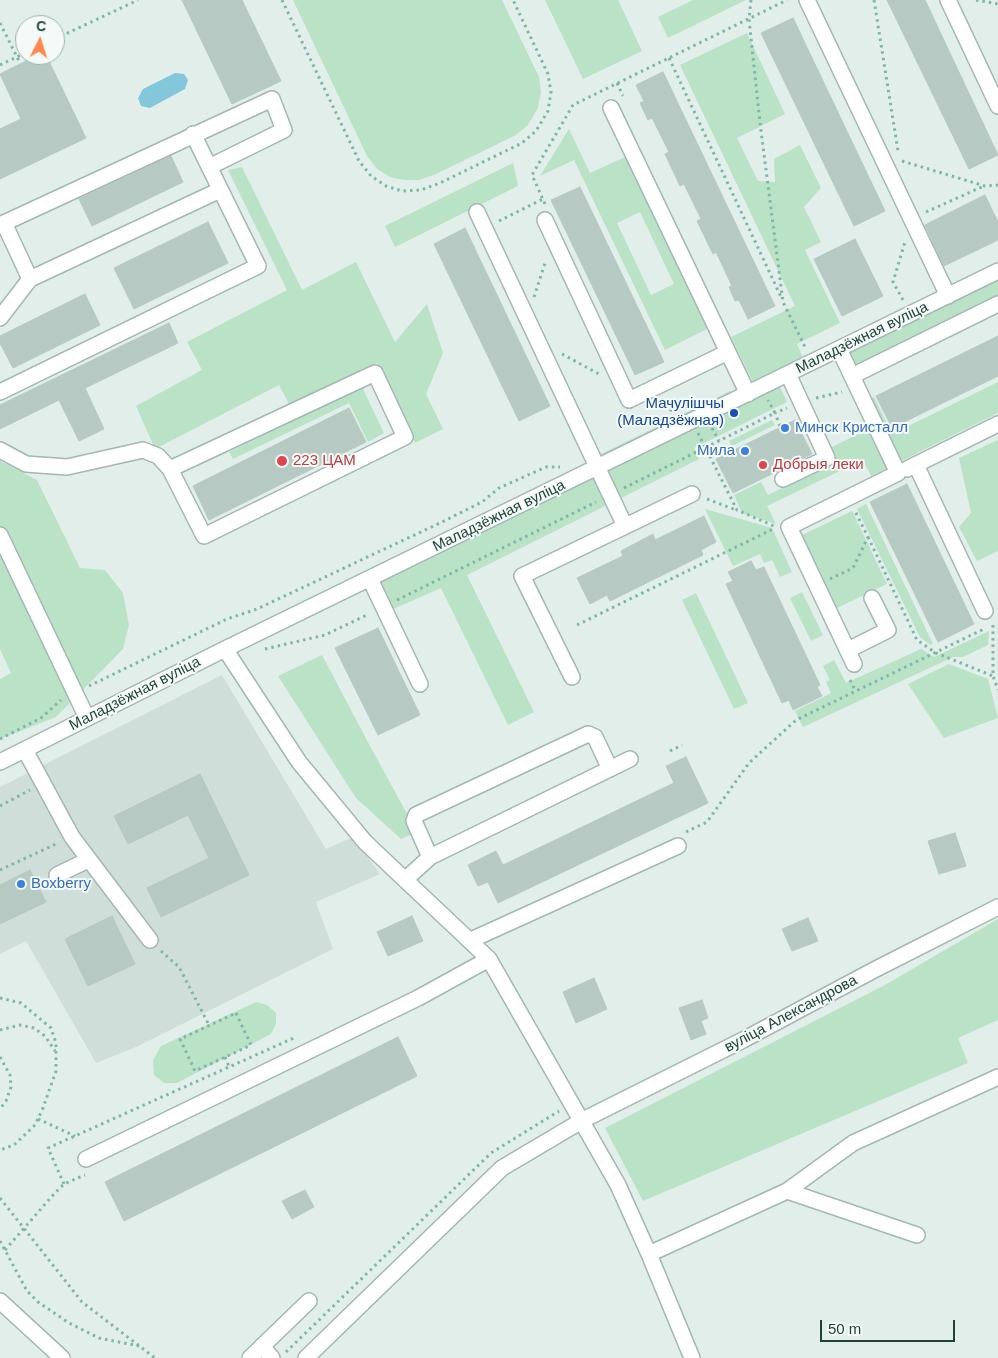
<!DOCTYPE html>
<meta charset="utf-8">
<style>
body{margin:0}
#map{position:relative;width:998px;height:1358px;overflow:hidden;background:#e2eeea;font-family:Arial,sans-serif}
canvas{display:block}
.north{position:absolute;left:15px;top:15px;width:50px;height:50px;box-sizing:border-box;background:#f3faf7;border:1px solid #9fb0ac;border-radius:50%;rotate:5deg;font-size:14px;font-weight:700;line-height:20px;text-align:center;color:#20423b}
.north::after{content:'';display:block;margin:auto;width:18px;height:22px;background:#ff8750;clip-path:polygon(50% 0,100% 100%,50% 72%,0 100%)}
.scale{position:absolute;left:820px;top:1320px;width:135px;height:22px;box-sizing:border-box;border:2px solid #20423b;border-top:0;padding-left:6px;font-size:15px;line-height:18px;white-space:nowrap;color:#20423b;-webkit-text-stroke:4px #f3faf7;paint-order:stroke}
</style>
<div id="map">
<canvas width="998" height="1358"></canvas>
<div class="north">С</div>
<div class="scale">50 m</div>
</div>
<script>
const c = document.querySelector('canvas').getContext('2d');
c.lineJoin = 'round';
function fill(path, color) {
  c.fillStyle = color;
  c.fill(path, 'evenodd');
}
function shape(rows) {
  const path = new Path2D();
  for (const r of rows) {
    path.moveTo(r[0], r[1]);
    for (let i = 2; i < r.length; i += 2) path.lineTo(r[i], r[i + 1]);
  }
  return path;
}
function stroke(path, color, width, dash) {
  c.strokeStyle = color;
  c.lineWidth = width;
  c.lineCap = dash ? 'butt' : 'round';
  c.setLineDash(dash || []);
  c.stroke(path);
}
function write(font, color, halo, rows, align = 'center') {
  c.font = font + ' Arial,sans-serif';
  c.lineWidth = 4;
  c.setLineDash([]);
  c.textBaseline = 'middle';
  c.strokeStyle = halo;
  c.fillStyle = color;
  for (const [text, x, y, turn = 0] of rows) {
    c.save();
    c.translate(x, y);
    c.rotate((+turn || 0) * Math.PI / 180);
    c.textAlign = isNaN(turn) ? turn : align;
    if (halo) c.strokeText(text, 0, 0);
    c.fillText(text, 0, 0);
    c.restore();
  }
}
const built = shape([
 [222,675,326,849,353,837,380,874,316,902,333,949,136,1047,96,1063,26,941,0,954,0,787]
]);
const green = shape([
 [293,0,502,0,539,77,541,92,538,108,528,125,516,135,436,174,419,180,404,180,390,177,377,169,367,156],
 [545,0,618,0,642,51,583,79],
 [693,0,746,0,668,38,658,17],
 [747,33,785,114,737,138,758,181,775,182,774,159,800,145,821,188,804,207,821,242,805,250,840,323,797,344,804,360,754,384,731,337,795,306,680,65],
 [569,129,590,173,625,157,707,329,665,350,574,160,540,176],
 [640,212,674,284,651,295,617,223],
 [513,163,518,186,395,247,385,226],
 [242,167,302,290,356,262,395,342,427,304,443,353,426,394,443,429,415,443,377,363,290,406,279,385,155,449,136,406,202,370,187,342,287,290,228,170],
 [998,280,998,299,855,370,847,352],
 [998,382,998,413,899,462,869,399,874,397,892,434],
 [779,385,787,402,694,448,699,459,467,575,534,712,508,725,441,588,391,610,378,582],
 [362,387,384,433,368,442,349,403,233,459,229,452],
 [730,391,732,395,599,461,597,456],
 [772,420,775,425,732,446,729,441],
 [870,428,889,467,871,476,863,460,767,506,776,524,742,513,734,495,761,482,768,495,834,462,828,449],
 [998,440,998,551,977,561,959,527,971,513,959,458],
 [0,461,37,480,80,568,105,570,123,593,129,625,123,649,56,717,0,739,0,679,11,673,0,649],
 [866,504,933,644,931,645,920,637,857,509],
 [705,509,772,528,792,572,780,577,772,560,764,563,760,554,733,566],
 [852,511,858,522,853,524,858,523,887,584,837,608,802,535],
 [802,592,823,635,811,641,790,598],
 [696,593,748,703,734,709,682,600],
 [989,631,988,645,963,657,953,657,803,727,795,711,831,693,826,682,830,680,823,666,834,660,846,683,921,649,934,657],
 [322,655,370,746,417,832,401,839,356,798,278,676],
 [949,664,988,679,998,718,944,738,908,684],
 [998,919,998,1020,958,1038,968,1063,643,1201,605,1128,885,985],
 [256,1002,267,1005,276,1013,276,1024,271,1034,177,1083,164,1083,154,1075,153,1060,161,1046]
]);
const water = shape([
 [175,73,184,74,188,80,185,89,150,108,141,106,138,98,143,89]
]);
const building = shape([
 [182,0,242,0,281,81,232,104,182,0],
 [887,0,925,0,998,155,969,169,887,0],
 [793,18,885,211,854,226,761,33,793,18],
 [38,55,46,55,86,138,0,179,0,129,21,119,0,74,38,55],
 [663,72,775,306,748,319,739,300,735,301,729,287,732,286,716,252,713,254,697,221,701,219,684,184,680,186,665,154,669,152,652,118,648,120,640,103,644,101,636,85,663,72],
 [171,156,183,182,92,226,79,199,171,156],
 [580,187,664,362,635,375,551,200,580,187],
 [985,195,998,222,998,240,944,266,925,225,985,195],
 [208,222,228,263,134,309,114,268,208,222],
 [465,228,550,406,519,421,434,244,465,228],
 [855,239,883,296,842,316,814,259,855,239],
 [85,294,100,325,13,368,0,343,0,336,85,294],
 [169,323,178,343,85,388,104,429,79,441,59,400,0,429,0,405,169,323],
 [998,336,998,376,892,428,876,396,998,336],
 [349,408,366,442,209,520,193,486,349,408],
 [795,420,812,454,733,493,716,459,795,420],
 [907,484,974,624,938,642,870,502,907,484],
 [704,516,716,542,701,550,703,555,610,601,607,595,590,604,577,578,623,556,621,551,653,534,655,540,704,516],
 [751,561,756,570,764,567,820,685,817,687,822,696,793,710,789,700,782,703,726,584,733,581,728,572,751,561],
 [378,628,420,715,378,735,335,648,378,628],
 [686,757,708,803,498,903,488,882,478,886,468,865,496,851,503,865,674,783,666,766,686,757],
 [200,774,249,875,161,917,147,888,209,858,188,815,128,844,114,816,200,774],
 [955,833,966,866,939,874,928,841,955,833],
 [30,870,46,902,0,924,0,885,30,870],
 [112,916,135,964,88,986,65,939,112,916],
 [412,916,423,941,388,956,377,932,412,916],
 [808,918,818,941,792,951,782,929,808,918],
 [594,978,607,1009,576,1023,563,992,594,978],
 [702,1000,708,1018,701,1021,706,1034,691,1040,679,1008,702,1000],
 [398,1037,417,1076,124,1221,105,1182,398,1037],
 [305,1190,314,1207,292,1219,282,1201,305,1190]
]);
const path = shape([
 [282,0,359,161,371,176,386,186,402,191,421,190,440,183,522,143,536,131,548,111,551,92,548,74,513,0],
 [751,0,749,19,760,123,783,302,805,347],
 [874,0,898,151],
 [976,0,998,4],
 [0,23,20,63],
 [55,39,138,0],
 [669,58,782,299],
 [0,65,25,53],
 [617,83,623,96],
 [902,161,985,186,998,185],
 [545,204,532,175,573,105,787,0],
 [926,212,984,186],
 [499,221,543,199],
 [534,297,546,260],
 [903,300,893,282,905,242],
 [562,354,599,374],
 [816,398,842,392],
 [658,404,675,412],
 [780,426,775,413,787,408],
 [712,428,719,441],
 [698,433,737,510,774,526],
 [624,488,775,413,768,400],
 [707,499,736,510],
 [868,537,917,640,936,653,993,676],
 [830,579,853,568,868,537,855,511],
 [397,600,596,502],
 [577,625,775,528],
 [993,625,993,676,998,690],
 [265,649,325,635,369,614],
 [850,680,855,690],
 [89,686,227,619,257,609,442,522,482,502,499,488,546,467,560,467],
 [0,739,41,718,61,700],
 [670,751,682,745],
 [0,806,30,790],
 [686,832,707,822,749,763,796,720,986,628],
 [0,870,58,843],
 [161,951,179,967,209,1025],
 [0,998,21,1003,51,1028,56,1043,56,1071,43,1108,35,1125,14,1145,0,1150],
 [236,1013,251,1045,195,1071,180,1039,236,1013],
 [0,1030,20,1025,34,1028,45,1036,55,1051],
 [0,1057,10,1075,11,1087,6,1101,0,1109],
 [225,1057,230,1069],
 [38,1119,75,1136],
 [64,1184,48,1148,296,1037],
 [0,1198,82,1302,155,1358],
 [0,1241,27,1291,38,1302,69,1323,99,1338,139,1346],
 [5,1250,54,1194,64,1184,85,1175],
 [286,1352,491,1153,559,1111]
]);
const minor = shape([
 [807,0,948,296],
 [948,0,998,106],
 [611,108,748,394],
 [477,212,625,526],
 [545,220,629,400,728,352],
 [30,279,220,190],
 [0,318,30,279,4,223,272,99,284,130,209,167],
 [839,349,898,473,789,527,854,664],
 [852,376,998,304],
 [0,392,258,266,193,134],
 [0,450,26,464,67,467,143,450,158,456,170,469,204,536,405,437,375,373,170,469],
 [916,465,985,611],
 [907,469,998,424],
 [783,479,827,458,788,374],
 [0,535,87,718],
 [370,579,420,684],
 [225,649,299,762,365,842,489,959,618,1185,649,1254,692,1358],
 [848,650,888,630,872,598],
 [572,677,522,576,692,494],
 [25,750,72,837,150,940],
 [0,762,225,649,998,271],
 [430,857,414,821,416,815,588,734,595,737,610,769],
 [57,875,88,860],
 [406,879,430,857,630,759],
 [471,940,678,846],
 [86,1159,418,998,489,959],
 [787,1191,853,1143,998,1077],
 [649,1254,787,1191,917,1235],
 [0,1301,62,1358],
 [262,1346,272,1358],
 [250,1358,309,1301],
 [306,1358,502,1168,583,1120,743,1040,874,970,998,907]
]);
const markers = [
 [734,413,5,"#1a4fb4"],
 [785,428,5,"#3f7fe0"],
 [745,451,5,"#3f7fe0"],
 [282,461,6,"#e0444e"],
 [763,465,5,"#e0444e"],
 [21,884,5,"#3f7fe0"]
];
const streetNames = [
 ["Маладзёжная вуліца",862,338,-26],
 ["Маладзёжная вуліца",499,516,-26],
 ["Маладзёжная вуліца",135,694,-27],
 ["вуліца Александрова",791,1014,-28]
];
const transitNames = [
 ["Мачулішчы",724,404],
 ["(Маладзёжная)",724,421]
];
const shopNames = [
 ["Минск Кристалл",795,428],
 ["Мила",735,451,"right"],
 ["Boxberry",31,884]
];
const healthNames = [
 ["223 ЦAM",293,461],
 ["Добрыя леки",773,465]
];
fill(built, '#d0ded9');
fill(green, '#b9e2c7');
fill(water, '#84c6da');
fill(building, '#b7c9c3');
stroke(building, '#b4c9c2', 1);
stroke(minor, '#a4b7b2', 18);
stroke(path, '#7fb6a8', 3, [2.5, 4]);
stroke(minor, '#fff', 15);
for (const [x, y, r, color] of markers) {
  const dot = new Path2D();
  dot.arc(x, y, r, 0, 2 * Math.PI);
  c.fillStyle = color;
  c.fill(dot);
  stroke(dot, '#f3faf7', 2);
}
write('15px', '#20423b', '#f3faf7', streetNames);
write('15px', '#164399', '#f3faf7', transitNames, 'right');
write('15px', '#366cbe', '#f3faf7', shopNames, 'left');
write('15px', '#be3a42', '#f3faf7', healthNames, 'left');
</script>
